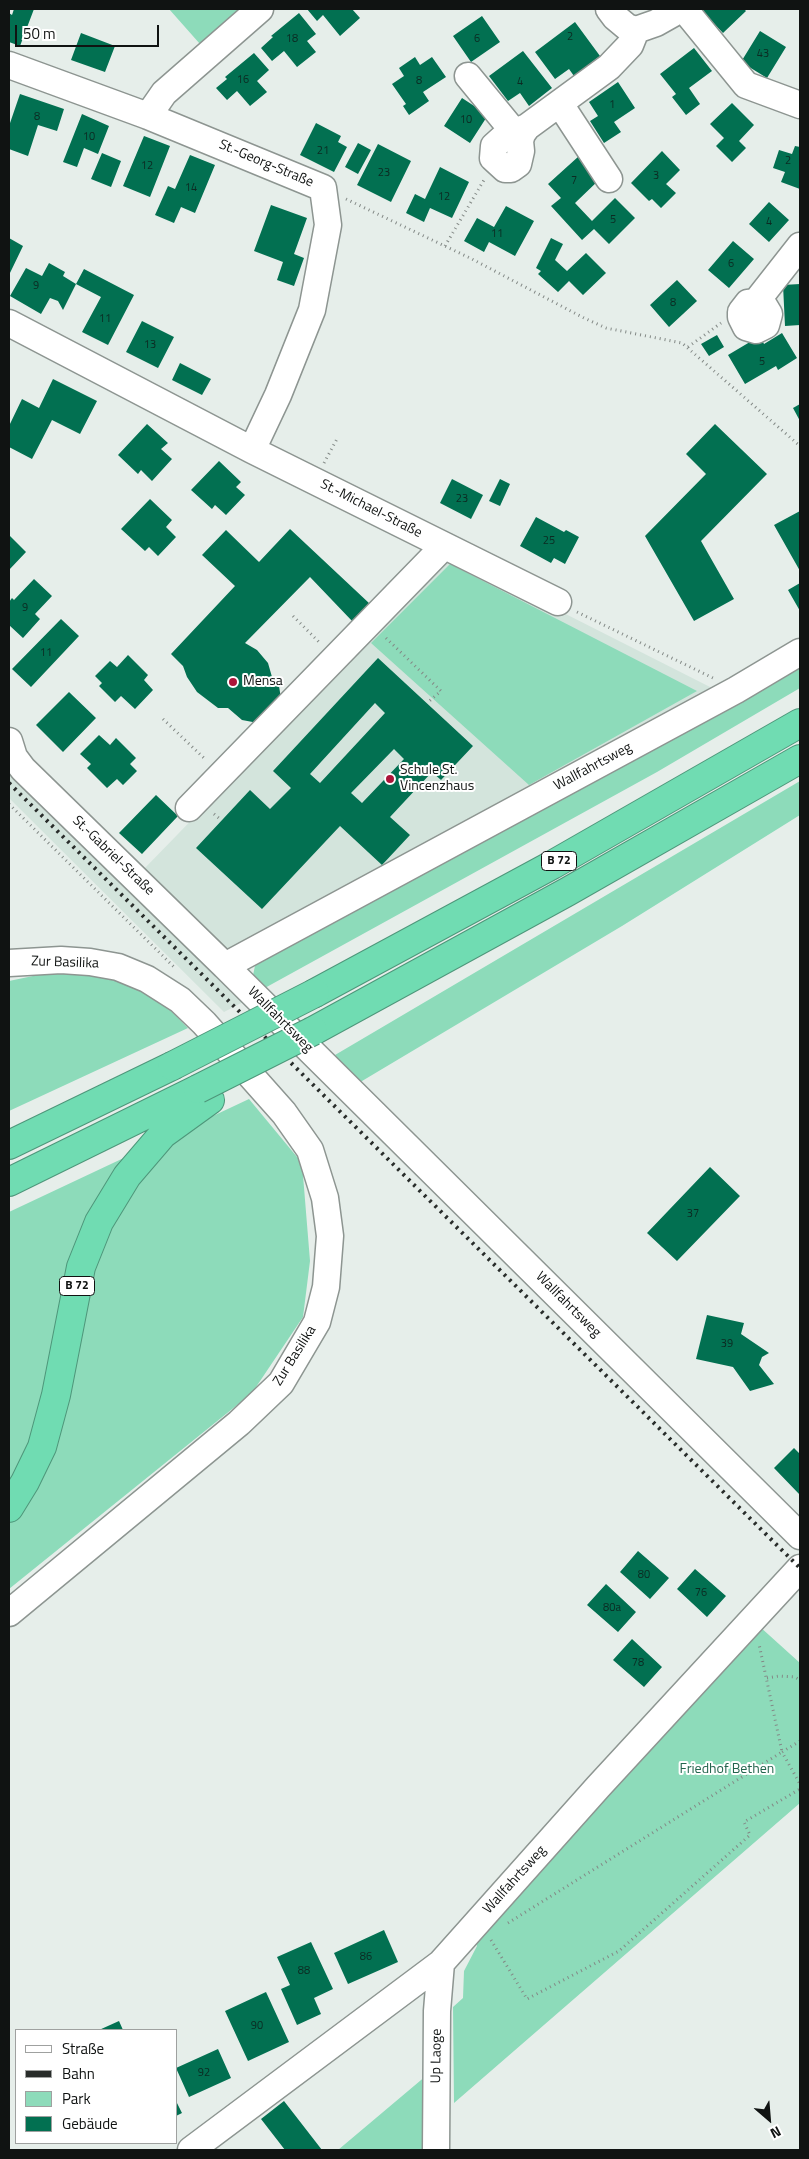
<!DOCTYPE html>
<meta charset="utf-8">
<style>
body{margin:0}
#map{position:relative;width:809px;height:2159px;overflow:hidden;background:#e6eeea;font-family:"Titillium Web",sans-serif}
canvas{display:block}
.frame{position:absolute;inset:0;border:10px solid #101312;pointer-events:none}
.legend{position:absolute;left:15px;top:2029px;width:162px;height:115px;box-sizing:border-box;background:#fff;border:1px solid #9fa1a0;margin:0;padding:6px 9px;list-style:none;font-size:15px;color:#101312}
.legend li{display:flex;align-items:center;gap:10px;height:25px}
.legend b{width:25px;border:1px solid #9fa1a0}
.north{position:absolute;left:744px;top:2094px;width:50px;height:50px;-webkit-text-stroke:4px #fff;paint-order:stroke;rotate:153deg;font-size:14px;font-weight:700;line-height:20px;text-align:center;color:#101312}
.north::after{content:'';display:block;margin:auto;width:18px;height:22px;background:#101312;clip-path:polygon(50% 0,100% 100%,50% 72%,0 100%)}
.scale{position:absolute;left:15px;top:25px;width:144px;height:22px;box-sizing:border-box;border:2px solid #101312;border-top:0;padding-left:6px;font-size:15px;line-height:18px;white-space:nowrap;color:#101312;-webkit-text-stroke:4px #fff;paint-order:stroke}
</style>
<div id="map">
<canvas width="809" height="2159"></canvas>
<div class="frame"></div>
<ul class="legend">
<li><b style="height:6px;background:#fff"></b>Straße</li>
<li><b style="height:6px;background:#282c2a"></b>Bahn</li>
<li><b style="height:14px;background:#8ddbba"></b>Park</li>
<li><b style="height:14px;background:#027051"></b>Gebäude</li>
</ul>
<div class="north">N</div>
<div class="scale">50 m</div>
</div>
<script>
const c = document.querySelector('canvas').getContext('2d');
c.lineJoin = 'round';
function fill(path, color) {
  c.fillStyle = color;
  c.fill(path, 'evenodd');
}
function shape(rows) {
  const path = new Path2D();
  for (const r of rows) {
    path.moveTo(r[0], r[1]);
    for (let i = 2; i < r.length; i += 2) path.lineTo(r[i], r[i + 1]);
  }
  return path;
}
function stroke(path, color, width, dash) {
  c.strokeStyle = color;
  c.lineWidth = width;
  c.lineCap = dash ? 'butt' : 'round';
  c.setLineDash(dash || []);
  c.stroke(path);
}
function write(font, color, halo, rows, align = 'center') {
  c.font = font + ' "Titillium Web",sans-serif';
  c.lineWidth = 4;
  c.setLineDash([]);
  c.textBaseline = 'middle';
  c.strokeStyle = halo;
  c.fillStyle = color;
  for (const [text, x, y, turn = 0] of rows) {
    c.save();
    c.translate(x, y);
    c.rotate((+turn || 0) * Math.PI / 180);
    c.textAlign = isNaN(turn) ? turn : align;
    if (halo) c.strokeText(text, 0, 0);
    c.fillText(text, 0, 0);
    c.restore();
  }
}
const built = shape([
 [449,555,714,689,231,956,143,870],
 [9,765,247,1000,224,1012,9,798]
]);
const green = shape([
 [169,9,241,9,200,44],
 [450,564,697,691,529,785,371,643],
 [800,662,800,688,657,772,263,989,252,980,256,961],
 [800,781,800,815,622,926,357,1084,335,1055],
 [57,971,120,979,163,1003,188,1028,9,1111,9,981],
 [249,1099,302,1163,310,1261,303,1317,252,1393,9,1589,9,1212],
 [759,1626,800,1663,800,1803,454,2103,453,2007,463,1998,464,1971,477,1946,475,1939],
 [427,2075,428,2150,338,2150]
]);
const building = shape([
 [14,9,34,9,20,46,9,42,9,13,12,15],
 [307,9,352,9,360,18,340,36,323,15,317,21],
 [700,9,744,9,746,11,723,33],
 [299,13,316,34,307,41,316,52,297,67,284,51,272,61,261,48,273,37,271,36],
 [482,16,500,42,471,62,453,36],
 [575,22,600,56,574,76,569,69,555,79,535,52],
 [760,31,786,47,767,78,741,62],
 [81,33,115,46,105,72,71,60],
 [694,48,712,71,689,88,700,104,686,115,672,97,676,94,660,74],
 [523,51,552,88,529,106,520,93,508,101,489,76],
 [254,53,269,70,257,81,267,92,250,106,237,91,227,100,216,88,227,79,225,77],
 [415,57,420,65,432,57,446,77,423,92,429,101,409,115,403,106,406,104,392,84,404,76,399,68],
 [618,82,635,108,614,122,621,132,604,143,590,121,598,116,589,102],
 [20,94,64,109,57,131,38,125,28,156,9,149,9,126],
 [462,98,488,115,470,143,444,126],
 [732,103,754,125,739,141,746,148,732,162,716,146,724,138,710,124],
 [82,114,109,126,98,154,84,148,77,167,63,162],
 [316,123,341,136,338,142,347,147,334,172,300,155],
 [144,136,170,146,150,197,123,186],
 [358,143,371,150,358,174,345,167],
 [378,144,411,161,391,202,357,185],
 [795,146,800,147,800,189,781,182,785,172,773,168,779,150,792,154],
 [662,151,680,170,666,184,676,193,661,208,652,199,649,201,631,183],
 [102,153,121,161,111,187,91,179],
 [190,155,215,165,195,213,181,207,174,223,155,215,168,186,175,189],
 [579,156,600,179,575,203,592,221,615,198,635,218,609,244,594,229,582,240,551,206,561,198,548,184],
 [440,167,469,182,452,218,430,208,424,222,406,213,415,194,425,199],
 [769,202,789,220,769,242,749,224],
 [271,205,307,218,294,254,304,258,294,286,277,280,283,262,254,251],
 [506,206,534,221,515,256,489,242,484,252,464,241,477,218,494,227],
 [9,238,23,246,9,275],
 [551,238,563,244,555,260,567,271,586,253,606,273,583,295,569,281,558,292,538,274,541,271,536,268],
 [733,241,754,259,729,288,708,270],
 [49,263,65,272,63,276,76,284,63,310,58,301,50,298,41,314,10,296,26,268,42,276],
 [84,269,134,295,108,345,82,332,101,297,76,284],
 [677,280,697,301,669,327,650,305],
 [800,284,800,325,785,326,783,285],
 [142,321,174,337,158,368,126,352],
 [782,333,797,358,778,370,776,366,745,384,728,355,760,336,764,344],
 [717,335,724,347,709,356,701,344],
 [180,363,211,379,202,395,172,380],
 [53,379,97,401,80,434,52,420,32,459,9,447,9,426,22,399,39,408],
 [800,404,800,421,793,408],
 [147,424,168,443,161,449,172,459,152,481,141,470,138,474,118,455],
 [715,424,767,474,701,541,734,599,694,621,645,536,706,474,686,454],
 [219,461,241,482,236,487,245,495,226,515,215,505,212,509,191,490],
 [452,479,483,495,471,519,440,503],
 [500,479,510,484,500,506,489,501],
 [150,499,172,520,166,527,176,537,158,556,149,547,145,551,121,529],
 [800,511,800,571,774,525],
 [536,517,564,532,566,530,579,537,565,564,554,558,551,563,520,546],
 [290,529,370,604,353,622,310,577,245,643,257,650,268,663,272,677,279,686,282,705,258,723,242,720,228,708,218,708,197,692,187,677,183,666,171,654,235,586,202,555,226,530,259,562],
 [9,535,26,552,9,570],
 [34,579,52,596,35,614,40,619,23,638,9,625,9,602,12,598,14,600],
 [800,583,800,611,788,590],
 [61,619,79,636,31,687,12,669],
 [128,655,148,675,144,680,153,690,135,709,121,696,115,702,99,686,102,683,95,676,110,661,117,667],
 [378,658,473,746,441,780,432,772,390,817,410,835,382,865,340,826,262,909,196,848,250,790,270,809,291,788,273,771],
 [375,703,385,713,320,783,310,774],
 [394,749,404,759,362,803,351,793],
 [69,692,96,718,63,752,36,725],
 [99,735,110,745,116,738,136,758,130,764,137,771,123,785,117,779,107,788,87,768,91,764,80,754],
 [156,795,178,816,142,854,119,833],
 [710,1167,740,1196,677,1261,647,1233],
 [707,1315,744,1323,741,1334,769,1353,762,1357,759,1365,774,1384,750,1391,733,1367,696,1359],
 [794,1448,800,1454,800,1495,774,1468],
 [638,1551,669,1578,650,1599,620,1572],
 [695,1569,726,1596,707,1617,677,1589],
 [606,1584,636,1612,618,1632,587,1605],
 [632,1639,662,1667,644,1687,613,1660],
 [384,1930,398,1962,348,1984,334,1953],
 [311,1942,333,1989,314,1998,321,2014,297,2025,281,1989,290,1985,277,1957],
 [266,1992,289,2042,248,2061,225,2011],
 [119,2021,123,2030,99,2030],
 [218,2049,231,2078,189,2097,176,2068],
 [176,2101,182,2113,176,2116],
 [284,2101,322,2150,285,2150,261,2119]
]);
const path = shape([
 [346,199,470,258,584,318,606,328,682,343,800,446],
 [445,246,484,180],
 [688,347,721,323],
 [324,463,338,437],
 [577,612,713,678],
 [293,616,320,643],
 [386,638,441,691,427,703],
 [163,719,206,760],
 [9,804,174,967],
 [214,814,221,820],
 [767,1678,779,1676,795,1677,800,1680],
 [800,1741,782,1752,800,1784],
 [508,1923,782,1752,759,1644],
 [491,1940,527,1999,619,1951,750,1835,744,1822,800,1789]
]);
const minor = shape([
 [609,9,615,17,627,27,636,30,656,23,672,14,676,9],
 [684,9,746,85,800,105],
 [9,65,148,116,164,93,260,9],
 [468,76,514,132],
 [560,104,609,179],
 [148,116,323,188,328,225,312,310,278,395,252,450],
 [527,127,522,134,520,141,521,151,518,164,511,169,505,169,493,158,494,146,504,137,527,127,609,67,630,45,636,30],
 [756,302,763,304,769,314,766,325,756,330,746,327,741,317,741,312,748,303,756,302,800,246],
 [9,323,252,450,558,602],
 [800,652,736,690,225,966,800,1536],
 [9,741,14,757,23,769,225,966],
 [189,808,444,546],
 [9,963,61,960,90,962,118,967,147,979,180,1000,204,1023,284,1113,310,1150,325,1198,330,1236,326,1287,317,1322,281,1383,239,1423,9,1613],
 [191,2150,441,1963,598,1787,800,1568],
 [436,2150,437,2011,441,1963]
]);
const highway = shape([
 [315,993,552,865,800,723],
 [313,1031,567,892,800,759],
 [9,1145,172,1066],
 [9,1182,198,1089],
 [9,1508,25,1482,42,1447,56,1395,81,1267,99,1222,127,1176,163,1134,210,1100]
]);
const rail = shape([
 [9,783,800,1568]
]);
const highwayBridge = shape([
 [172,1066,315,993],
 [198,1089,313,1031]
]);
const markers = [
 [233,682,5,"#ab1539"],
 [390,779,5,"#ab1539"]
];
const numberNames = [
 ["2",570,37],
 ["18",292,39],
 ["6",477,39],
 ["43",763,54],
 ["16",243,80],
 ["8",419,81],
 ["4",520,82],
 ["1",612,105],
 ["8",37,117],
 ["10",466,120],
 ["10",89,137],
 ["21",323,151],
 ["2",788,161],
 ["12",147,166],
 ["23",384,173],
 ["3",656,176],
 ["7",574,181],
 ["14",191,188],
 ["12",444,197],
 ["5",613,220],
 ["4",769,222],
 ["11",497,234],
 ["6",731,264],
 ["9",36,286],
 ["8",673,303],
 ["11",105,319],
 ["13",150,345],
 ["5",762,362],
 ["23",462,499],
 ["25",549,541],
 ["9",25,608],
 ["11",46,653],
 ["37",693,1214],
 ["39",727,1344],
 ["80",644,1575],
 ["76",701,1593],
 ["80a",612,1608],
 ["78",638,1663],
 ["86",366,1957],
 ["88",304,1971],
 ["90",257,2026],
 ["92",204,2073]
];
const shields = [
 [559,861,35],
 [77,1286,35]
];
const shieldNames = [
 ["B 72",559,861],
 ["B 72",77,1286]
];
const streetNames = [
 ["St.-Georg-Straße",266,164,23],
 ["St.-Michael-Straße",371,509,27],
 ["Wallfahrtsweg",593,767,-28],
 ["St.-Gabriel-Straße",113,856,44],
 ["Zur Basilika",65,963,2],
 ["Wallfahrtsweg",280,1020,45],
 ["Wallfahrtsweg",568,1305,45],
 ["Zur Basilika",295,1356,-58],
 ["Wallfahrtsweg",515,1880,-48],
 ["Up Laoge",437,2056,-89]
];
const poiNames = [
 ["Mensa",243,682],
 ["Schule St.",400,771],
 ["Vincenzhaus",400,787]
];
const parkNames = [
 ["Friedhof Bethen",727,1770]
];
fill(built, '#d3e4dc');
fill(green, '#8ddbba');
fill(building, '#027051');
stroke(minor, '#8d9591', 29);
stroke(highway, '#4e967a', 30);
stroke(path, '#838986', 3, [1, 4]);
stroke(minor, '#fff', 26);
stroke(highway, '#70dcb2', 28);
stroke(rail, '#282c2a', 4, [2.5, 5]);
stroke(highwayBridge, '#4e967a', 30, []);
stroke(highwayBridge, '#70dcb2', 28);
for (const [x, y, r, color] of markers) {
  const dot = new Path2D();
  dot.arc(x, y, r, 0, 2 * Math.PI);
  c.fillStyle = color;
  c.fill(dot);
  stroke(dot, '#fff', 2);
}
write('11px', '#0c2a22', null, numberNames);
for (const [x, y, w] of shields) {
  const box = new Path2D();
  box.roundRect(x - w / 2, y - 9.5, w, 19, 4);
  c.fillStyle = '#fff';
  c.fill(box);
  stroke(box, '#101312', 1);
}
write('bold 12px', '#101312', null, shieldNames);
write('14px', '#101312', '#fff', streetNames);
write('14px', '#101312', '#fff', poiNames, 'left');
write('14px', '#23654d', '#fff', parkNames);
</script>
